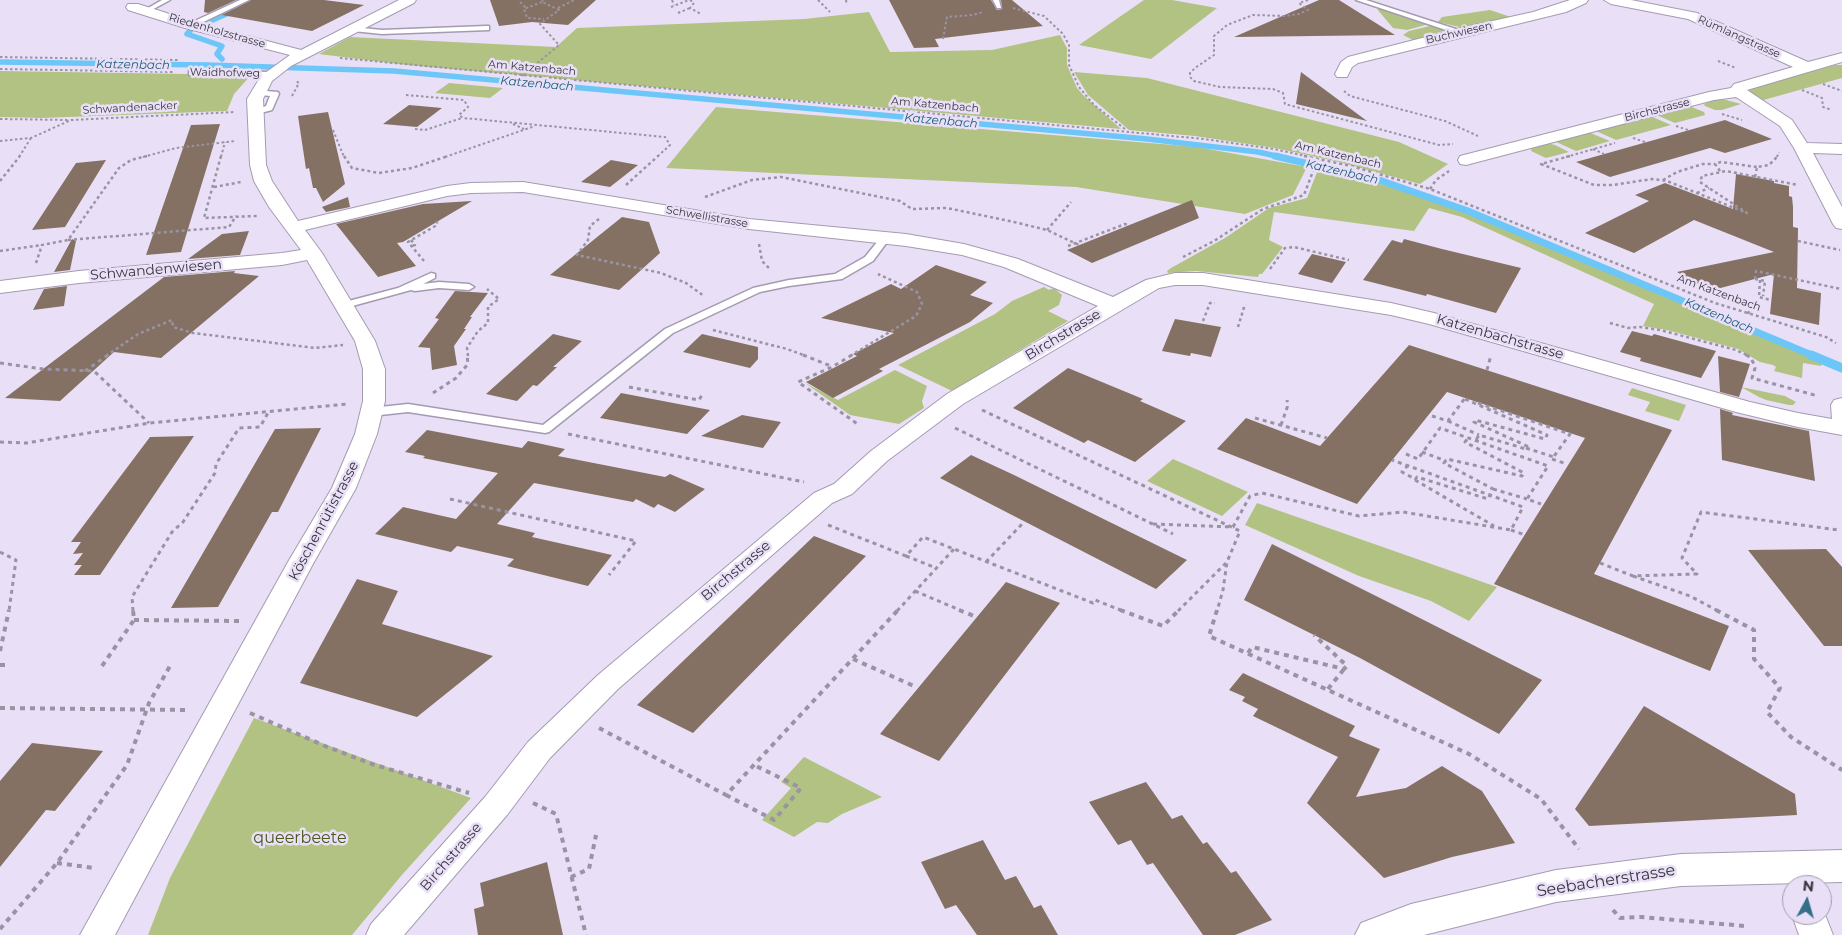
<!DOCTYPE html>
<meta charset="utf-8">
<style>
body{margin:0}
#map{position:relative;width:1842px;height:935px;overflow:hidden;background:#e9e0f7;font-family:Montserrat,sans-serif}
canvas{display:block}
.north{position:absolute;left:1782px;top:875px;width:50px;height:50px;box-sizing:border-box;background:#e9e0f7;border:1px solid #a29cad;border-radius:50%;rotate:6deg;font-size:14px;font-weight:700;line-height:20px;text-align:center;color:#38353e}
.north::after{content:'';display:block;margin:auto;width:18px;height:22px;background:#356e88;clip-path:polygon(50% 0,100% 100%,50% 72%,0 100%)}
</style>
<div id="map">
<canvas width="1842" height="935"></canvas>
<div class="north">N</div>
</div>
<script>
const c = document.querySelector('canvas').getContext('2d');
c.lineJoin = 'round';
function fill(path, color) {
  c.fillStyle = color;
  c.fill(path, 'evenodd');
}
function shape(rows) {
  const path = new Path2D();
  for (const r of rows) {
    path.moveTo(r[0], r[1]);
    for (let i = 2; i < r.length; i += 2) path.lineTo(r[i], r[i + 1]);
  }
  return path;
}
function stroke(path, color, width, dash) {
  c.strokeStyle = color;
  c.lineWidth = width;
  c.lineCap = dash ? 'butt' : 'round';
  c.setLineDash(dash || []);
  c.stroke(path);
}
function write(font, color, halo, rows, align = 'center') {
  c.font = font + ' Montserrat,sans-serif';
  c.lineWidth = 5;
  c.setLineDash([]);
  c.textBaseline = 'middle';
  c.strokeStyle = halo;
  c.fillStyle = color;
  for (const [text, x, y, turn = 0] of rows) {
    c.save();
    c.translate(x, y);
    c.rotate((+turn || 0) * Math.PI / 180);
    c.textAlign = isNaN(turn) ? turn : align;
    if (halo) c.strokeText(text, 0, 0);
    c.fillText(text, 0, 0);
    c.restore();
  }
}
const green = shape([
 [1144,0,1172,0,1217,8,1151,59,1079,45],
 [1377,9,1384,9,1429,24,1407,30,1393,28],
 [1490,10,1511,17,1464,28,1438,22,1442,17],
 [869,12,890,52,992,50,1060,35,1067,48,1067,65,1077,88,1083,95,1121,129,407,65,319,54,350,37,556,47,577,28,804,19],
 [1430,26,1447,30,1413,40,1403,35,1409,31],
 [1835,65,1842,65,1842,78,1760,101,1749,93,1751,88],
 [0,71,251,75,234,94,227,111,42,118,0,117],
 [1074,72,1147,78,1399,142,1448,164,1420,184,1335,161,1275,148,1195,136,1129,130,1088,95],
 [449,83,503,88,490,98,435,93],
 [1715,100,1726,100,1741,104,1722,110,1715,110,1705,106,1704,104],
 [1689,106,1704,112,1705,115,1675,123,1654,114],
 [716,107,1197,147,1307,167,1293,195,1245,214,1076,187,666,168],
 [1648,115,1671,125,1616,140,1594,130],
 [1588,132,1610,141,1576,151,1554,141],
 [1547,143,1555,145,1569,152,1546,158,1531,151,1532,148],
 [1319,167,1415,194,1457,208,1808,354,1823,362,1821,366,1803,363,1802,378,1774,371,1776,367,1773,365,1760,362,1738,349,1667,330,1643,326,1654,304,1462,217,1429,208,1414,231,1274,212,1269,240,1283,247,1262,274,1259,274,1258,277,1196,271,1168,273,1167,271,1171,268,1225,238,1269,208,1307,198],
 [1044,287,1049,290,1054,288,1062,295,1059,305,1048,311,1068,321,952,391,898,365,995,314,1012,301],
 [895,370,927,386,922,401,924,408,899,424,850,415,805,383,838,400],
 [1741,387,1785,396,1796,402,1793,405,1789,405,1766,400,1759,397],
 [1632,388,1686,405,1679,421,1645,411,1650,402,1628,395],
 [1173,459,1248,492,1222,516,1147,481],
 [1257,503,1497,587,1469,621,1431,601,1359,576,1245,525],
 [254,718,471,798,401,876,352,935,148,935,170,878],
 [804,757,882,797,842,814,828,823,817,822,794,837,762,820,791,788,781,782]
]);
const streamFar2 = shape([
 [206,23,233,11],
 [190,31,187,34,222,46,217,54,222,59],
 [0,62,207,65,394,71,1147,139,1258,152,1281,157]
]);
const streamFar1 = shape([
 [1275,156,1382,181,1468,211,1814,356]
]);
const stream = shape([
 [1811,355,1842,368]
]);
const building = shape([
 [205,0,236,0,208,13,204,12],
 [251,0,324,0,364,5,312,31,222,15],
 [490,0,596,0,568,25,532,22,499,26],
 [889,0,991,0,997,10,1002,9,1001,0,1012,0,1043,26,935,39,939,47,914,48],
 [1319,0,1339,0,1395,35,1234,37],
 [1301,72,1367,121,1296,104],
 [409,105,442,108,417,127,383,124],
 [328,112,345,184,323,202,316,188,313,188,309,168,306,169,298,116],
 [1725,120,1772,139,1725,153,1710,148,1610,177,1576,162],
 [220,124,181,252,146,255,191,125],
 [106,160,65,227,32,230,76,163],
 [611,160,638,165,610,187,581,182],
 [1736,174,1774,181,1774,183,1789,186,1789,196,1792,197,1793,207,1793,227,1798,228,1797,288,1821,293,1819,325,1770,314,1774,274,1709,291,1677,272,1774,252,1694,220,1634,253,1585,233,1649,201,1635,195,1665,183,1733,209],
 [348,197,350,207,326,212,322,207],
 [1192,200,1199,218,1092,263,1067,250],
 [472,201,403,242,397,243,416,266,378,277,336,224,423,204],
 [622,217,649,222,660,253,619,290,550,275],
 [249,231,240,255,188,259,222,234],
 [72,239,76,241,70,270,54,272],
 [1404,239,1442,249,1521,268,1496,313,1427,294,1426,296,1363,280,1392,240,1402,243],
 [1312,254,1346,262,1332,283,1298,274],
 [936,265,987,282,970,295,993,303,970,322,879,369,883,371,833,398,806,382,857,356,853,354,894,333,821,318,891,284,901,289],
 [235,271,234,273,259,276,161,358,114,352,60,401,5,398,164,277],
 [67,286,64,306,33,310,44,289],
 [455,291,488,293,470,317,472,317,464,329,466,329,454,346,457,365,432,370,430,348,418,347,439,319,435,318],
 [1175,319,1221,327,1211,357,1191,353,1190,356,1162,351],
 [1632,331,1652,336,1654,334,1716,351,1701,378,1640,361,1641,358,1620,352],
 [553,334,582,341,553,367,557,367,537,386,533,385,517,401,486,394],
 [702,334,758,347,758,359,750,368,683,352],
 [1409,345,1672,430,1594,574,1729,626,1710,671,1494,584,1585,438,1447,392,1357,504,1217,449,1246,418,1320,446],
 [1718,356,1750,364,1739,397,1720,392],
 [1068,368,1143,399,1140,401,1186,421,1135,462,1088,440,1084,443,1013,408],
 [621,393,710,410,687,434,600,418],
 [1720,409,1733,413,1732,415,1809,431,1815,481,1722,460],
 [742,415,781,422,763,448,701,436],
 [321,428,278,512,272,512,218,607,171,608,275,429],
 [427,430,522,448,528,441,565,449,558,456,665,477,670,474,705,489,675,512,658,504,654,508,636,499,633,502,534,483,497,524,535,533,532,537,612,555,588,586,507,566,514,559,457,546,451,552,375,534,403,507,456,519,498,473,423,458,425,456,405,452],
 [194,436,100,575,74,575,82,565,74,565,83,553,73,554,81,542,71,542,150,437],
 [971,455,1014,475,1187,560,1156,589,940,478],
 [814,536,866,556,693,733,637,705],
 [1272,544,1406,611,1542,680,1499,734,1360,658,1244,600],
 [1826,549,1842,567,1842,646,1824,646,1748,550],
 [357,579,398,591,382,624,493,656,417,717,300,683],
 [1006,582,1060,603,939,761,880,734],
 [1243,673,1355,726,1349,736,1380,749,1356,797,1406,788,1442,766,1482,791,1515,843,1452,857,1384,878,1307,803,1338,757,1253,716,1258,709,1242,701,1245,697,1229,690],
 [1644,706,1795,794,1797,815,1589,826,1575,809],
 [32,743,103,751,55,811,46,810,0,867,0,781],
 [1146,782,1172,819,1182,815,1203,844,1207,842,1231,873,1236,871,1272,920,1235,935,1203,935,1153,863,1147,865,1131,840,1118,845,1089,802],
 [983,840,1005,880,1016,876,1034,908,1041,905,1058,935,977,935,956,905,945,909,921,862],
 [547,862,563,935,478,935,474,909,484,906,480,883]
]);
const pathFar3 = shape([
 [672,0,674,5],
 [690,0,694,3,690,8,701,14],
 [818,0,830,12],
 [846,0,847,5],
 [1308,0,1299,3,1308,10,1299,14,1285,16,1253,15,1227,25,1214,36,1214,55,1195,68,1190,73,1190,77,1194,81,1220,87,1273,89,1283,93,1285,104,1439,145,1453,144],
 [520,2,526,8],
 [542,2,524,9,527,18,544,19],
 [671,7,689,0],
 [558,8,574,0],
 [1013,8,1044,16,1063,34,1069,45,1069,65,1079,87,1094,105,1125,129,1125,131],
 [678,13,690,8],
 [943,39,947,17,973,15,983,12],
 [0,57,179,60],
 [340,58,1204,139,1274,149,1310,157],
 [1718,61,1736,68],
 [0,69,174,72],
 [522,76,559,45,540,24,559,10,542,2,543,0],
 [1823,84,1842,91],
 [1802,90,1822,98,1823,107,1832,110],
 [1344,91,1350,96,1445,121,1478,136],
 [406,95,464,100,468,107,459,115,463,118,665,137,670,145,657,157],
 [292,96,299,83,296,81],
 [1722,114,1742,120],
 [0,119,68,120],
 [513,124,524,129],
 [1676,126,1688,130],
 [415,129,425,130,462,118],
 [333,130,344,157],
 [1633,138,1645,142],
 [0,141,31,138,71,120,235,112],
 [1593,149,1604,154],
 [19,157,31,138],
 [143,157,176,148,235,141],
 [221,157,225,142],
 [445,157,535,126],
 [1566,157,1615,143],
 [1777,157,1779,152]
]);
const pathFar2 = shape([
 [221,156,204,218,257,216],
 [344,156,352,168,379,173,412,168,448,156],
 [1304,156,1351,166,1430,189,1715,303,1826,337,1836,343],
 [1570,156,1541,164,1594,185,1613,185,1652,179,1667,181,1747,213,1700,182,1702,176,1726,171,1798,185],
 [1720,171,1715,164,1721,162,1757,167],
 [1755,177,1757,167,1769,165,1778,156],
 [1663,180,1677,172,1703,164,1715,164],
 [0,181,20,156],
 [626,185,658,156],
 [214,187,241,182],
 [1430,189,1436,180,1449,171],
 [1697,193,1709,188],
 [705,197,752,180,781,177,900,201,912,209,947,208,1014,222,1047,230,1079,245],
 [599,219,590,226,588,240,577,255,661,273,686,283,704,296],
 [1047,230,1071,202],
 [68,240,229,227,236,216],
 [411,240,415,245,411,246],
 [1798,241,1840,250],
 [759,244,762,261,770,269],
 [1068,246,1125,224,1128,225],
 [0,251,42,245],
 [1183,257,1214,241,1263,209,1304,195,1318,158],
 [424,261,408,242,437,225,437,221],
 [36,263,42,245,68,240,119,168,131,160,147,156],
 [1270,269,1285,248,1294,247,1349,260],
 [1755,279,1756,271,1841,289],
 [1755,279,1765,281,1763,296],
 [1760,280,1759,297,1771,300],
 [1748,314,1751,307],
 [1203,321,1210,303,1215,303],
 [1610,323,1628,328,1640,327,1660,330,1736,350,1749,356],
 [1238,327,1245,304],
 [713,330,787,349,806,356],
 [106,356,138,334,172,320,173,327,193,333,315,348,343,345],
 [468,356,467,348,478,331,488,323,488,307,499,299,487,289],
 [850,356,916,316,922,304,917,292,878,274]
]);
const pathFar1 = shape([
 [803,355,831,366],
 [852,355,832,367,798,382,859,425],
 [1746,355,1750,357,1754,364,1755,368,1752,378,1818,396],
 [0,363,43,369,94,371,149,423],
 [1487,370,1491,355],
 [85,371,108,355],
 [629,387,699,400,702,395],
 [433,393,456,378,468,364,467,355],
 [1465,399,1547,435,1545,439,1475,420,1474,422,1527,446,1526,449,1479,435,1476,440],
 [1478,403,1570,434,1552,459,1567,464],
 [982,410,1240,531,1227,562,1223,590,1217,611],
 [1432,416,1448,421,1465,398],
 [1255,418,1327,438],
 [1448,421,1479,435],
 [1281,425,1288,405,1287,400],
 [955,428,1173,534],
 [568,434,804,482],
 [0,442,26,443,150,423,347,404],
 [1526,448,1554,457],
 [1422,452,1446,461],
 [1406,454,1418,459,1440,428,1548,466,1527,499,1541,504],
 [1408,465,1402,472,1415,479],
 [1415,480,1417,477,1488,499,1493,489,1444,463,1447,459,1522,476,1524,473,1465,442,1468,438],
 [1415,480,1494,526],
 [1493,489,1527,499],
 [450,499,636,541,609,575],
 [1153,524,1233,527,1250,496,1262,493,1359,516,1403,512,1511,530,1523,507,1392,460],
 [828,525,906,556,923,537,1093,603,1095,600,1123,611],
 [1511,530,1525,535],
 [0,552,16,560,9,611],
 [906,556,936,568],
 [986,562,1023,523],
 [1600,563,1633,576,1697,574,1682,558,1701,512,1839,530],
 [1633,576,1690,596,1718,611],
 [915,591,962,611],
 [133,611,132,597,172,532,183,522,215,473,216,464,239,428,260,427,268,413],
 [897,611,954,549],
 [1178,611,1226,563]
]);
const path = shape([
 [959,610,974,616],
 [1120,610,1163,626,1179,610],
 [1217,610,1209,636,1469,754,1541,799,1579,849],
 [1716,610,1754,630,1754,659,1780,688,1767,712,1791,737,1842,770],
 [134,620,240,621],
 [0,651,9,610],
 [1248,653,1252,647,1344,669,1347,666,1314,635],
 [853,659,914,686],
 [0,665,5,665],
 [102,666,134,620,133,610],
 [1328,689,1344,669],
 [0,708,188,710],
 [250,713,325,746,372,764,469,793],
 [599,728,726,795,898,610],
 [726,795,774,820,801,788,754,765],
 [533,803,556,814,586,935],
 [57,863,94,868],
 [571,877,589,869,596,835],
 [1613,910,1620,918,1641,917,1745,926],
 [0,929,57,863,127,765,149,703,170,666]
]);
const lane = shape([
 [162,0,170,0,148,12,143,11,162,0],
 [240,0,249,0,193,27,186,25,240,0],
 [993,0,999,0,1001,8,997,8,993,0],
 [1356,0,1366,0,1465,32,1458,34,1356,0],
 [486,26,489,26,489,30,382,34,353,31,349,29,353,27,382,30,486,26],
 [189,71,271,72,275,74,271,76,192,75,189,75,189,71],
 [254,90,278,92,279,94,272,110,253,115,253,111,266,106,270,96,254,94,254,90],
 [885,235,890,238,873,261,842,279,789,286,760,292,673,333,549,432,545,433,408,412,371,416,365,412,371,408,408,404,543,425,665,329,753,288,789,280,835,274,865,257,882,236,885,235],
 [431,273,435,274,435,278,423,284,439,282,469,284,474,287,469,290,439,288,415,291,411,290,345,308,340,305,341,303,398,288,431,273]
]);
const street = shape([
 [399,0,416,0,414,3,291,66,272,81,263,99,266,165,272,181,298,221,447,186,471,183,523,182,749,219,906,234,964,244,1018,259,1113,297,1146,280,1175,273,1203,273,1391,303,1434,313,1750,402,1798,413,1832,419,1831,405,1834,400,1842,398,1842,435,1798,427,1736,412,1429,324,1391,315,1203,285,1175,285,1159,288,963,404,887,461,852,494,832,503,618,689,550,758,507,815,404,935,366,935,371,924,485,797,528,742,598,675,814,493,834,484,871,451,947,394,1098,306,1004,267,962,255,906,246,749,229,523,192,471,193,447,196,305,230,322,253,375,341,385,369,385,401,377,434,356,488,314,562,115,935,80,935,288,562,332,488,355,434,363,401,363,369,355,341,307,260,282,265,79,283,0,293,0,281,79,271,282,253,301,250,269,207,254,181,250,165,247,99,261,76,290,55,185,28,128,10,126,7,128,4,138,4,195,22,301,50,399,0],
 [1570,0,1588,0,1586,3,1566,12,1358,63,1352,67,1347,77,1337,77,1335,74,1341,62,1348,57,1461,28,1533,12,1570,0],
 [1604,0,1631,0,1697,13,1808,62,1842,53,1842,62,1747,90,1792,120,1807,143,1842,144,1842,154,1813,153,1842,207,1842,229,1836,228,1833,224,1794,148,1780,126,1736,97,1714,100,1466,165,1460,164,1458,160,1460,156,1709,92,1731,88,1734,84,1793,67,1688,19,1611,4,1604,0],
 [1822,907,1833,935,1799,935,1792,915,1822,915,1822,907]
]);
const secondary = shape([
 [1842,850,1842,882,1681,886,1556,902,1424,935,1355,935,1361,923,1411,904,1556,870,1681,854,1842,850]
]);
const farStreetnames = [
 ["Riedenholzstrasse",217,31,16],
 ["Buchwiesen",1459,33,-13],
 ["Rümlangstrasse",1739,37,24],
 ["Am Katzenbach",532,68,5],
 ["Waidhofweg",225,73,1],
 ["Am Katzenbach",935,105,5],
 ["Schwandenacker",130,108,-3],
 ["Birchstrasse",1657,110,-14],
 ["Am Katzenbach",1338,155,13],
 ["Schwellistrasse",707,217,10],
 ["Am Katzenbach",1719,293,20]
];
const farWaternames = [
 ["Katzenbach",133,65,1],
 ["Katzenbach",537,84,5],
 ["Katzenbach",941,121,5],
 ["Katzenbach",1342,172,13],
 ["Katzenbach",1719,316,23]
];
const streetNames = [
 ["Schwandenwiesen",156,270,-5],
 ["Birchstrasse",1063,335,-31],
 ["Katzenbachstrasse",1500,337,16],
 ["Köschenrütistrasse",324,521,-62],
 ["Birchstrasse",736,571,-40],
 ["Birchstrasse",451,857,-49]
];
const nearParknames = [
 ["queerbeete",300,838]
];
const nearStreetnames = [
 ["Seebacherstrasse",1606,881,-9]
];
fill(green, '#b1c282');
stroke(streamFar2, '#6dc6f8', 5.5);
stroke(streamFar1, '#6dc6f8', 7);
stroke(stream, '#6dc6f8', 9);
fill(building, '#847163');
stroke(lane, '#a49bb1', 3);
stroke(street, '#a49bb1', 2);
stroke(secondary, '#a49bb1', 2);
stroke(pathFar3, '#9993a4', 2, [2.5, 2.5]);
stroke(pathFar2, '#9993a4', 2.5, [3, 3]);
stroke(pathFar1, '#9993a4', 3, [4, 4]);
stroke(path, '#9993a4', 4, [5, 5]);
fill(lane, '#fff');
fill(street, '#fff');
fill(secondary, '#fff');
write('11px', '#38353e', '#e9e0f7', farStreetnames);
write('italic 12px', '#195d7e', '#e9e0f7', farWaternames);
write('14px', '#38353e', '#e9e0f7', streetNames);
write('16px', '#4b581c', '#e9e0f7', nearParknames);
write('16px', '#38353e', '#e9e0f7', nearStreetnames);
</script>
